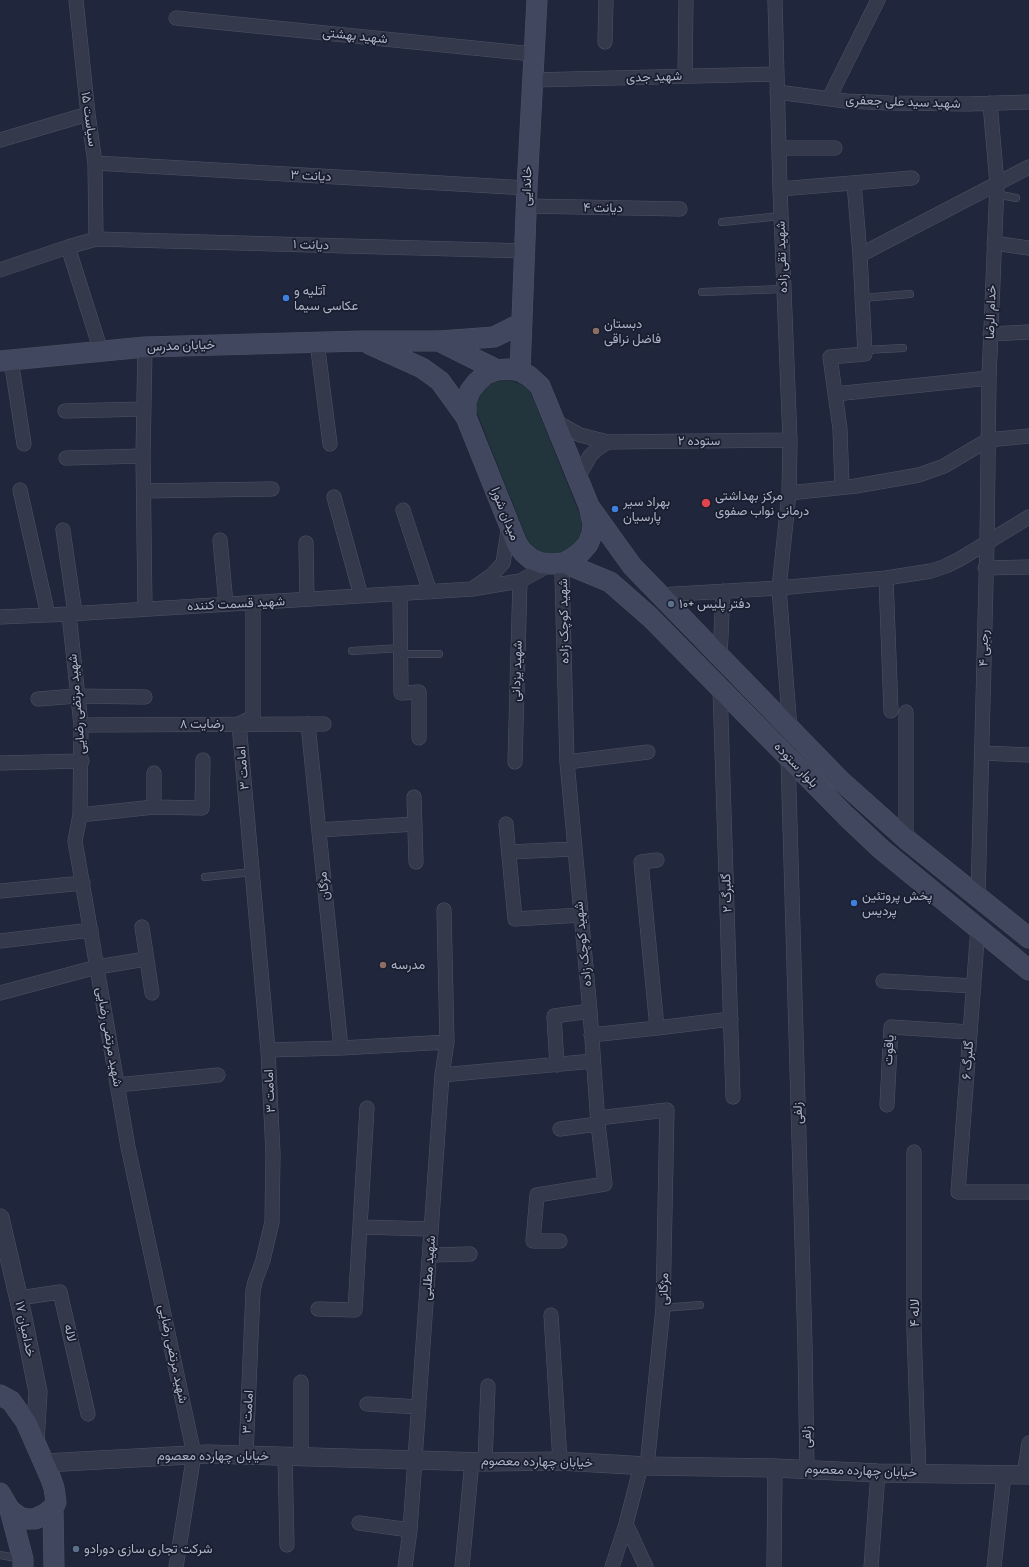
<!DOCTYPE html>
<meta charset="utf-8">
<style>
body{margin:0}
canvas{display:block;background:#20263b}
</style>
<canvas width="1029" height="1567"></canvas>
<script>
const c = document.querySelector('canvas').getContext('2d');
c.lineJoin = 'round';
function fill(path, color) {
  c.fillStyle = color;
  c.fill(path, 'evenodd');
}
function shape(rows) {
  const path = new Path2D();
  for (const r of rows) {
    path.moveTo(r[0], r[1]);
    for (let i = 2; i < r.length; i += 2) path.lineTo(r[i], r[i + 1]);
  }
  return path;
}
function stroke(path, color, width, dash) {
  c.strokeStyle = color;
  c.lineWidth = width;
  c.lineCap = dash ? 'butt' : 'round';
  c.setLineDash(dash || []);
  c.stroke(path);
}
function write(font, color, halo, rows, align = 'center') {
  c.font = font + ' Cabin,Vazirmatn,sans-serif';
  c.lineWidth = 3.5;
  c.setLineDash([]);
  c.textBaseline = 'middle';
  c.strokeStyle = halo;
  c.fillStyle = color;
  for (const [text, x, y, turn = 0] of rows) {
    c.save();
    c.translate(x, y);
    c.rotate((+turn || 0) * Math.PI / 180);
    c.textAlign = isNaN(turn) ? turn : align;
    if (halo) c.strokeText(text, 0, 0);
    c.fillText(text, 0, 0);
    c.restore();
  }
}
const green = shape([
 [509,380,523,385,531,393,581,518,582,530,577,543,565,553,546,555,536,550,527,539,476,410,478,400,484,389,494,382]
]);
const service = shape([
 [996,194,1016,198],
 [722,222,781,216],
 [702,292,784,289],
 [862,298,910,294],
 [864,350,903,348],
 [352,651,401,648],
 [401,654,439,654],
 [205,877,252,872],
 [663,1308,700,1305],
 [0,1555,21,1559]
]);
const minor = shape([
 [76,0,88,114,95,163,96,239],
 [775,0,780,189,790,440,789,493,779,588,790,729],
 [176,18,533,54],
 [605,42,606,0],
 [685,76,686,0],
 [532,80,776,74],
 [777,92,846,101,889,103,968,104,1029,102],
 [829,98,878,0],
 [0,140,88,114],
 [779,148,835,148],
 [95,163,527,188],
 [780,189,912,178],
 [527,206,680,209],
 [994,243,1029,248],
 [68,247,101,351],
 [860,255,1029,167],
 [0,270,68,247,96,239,526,251],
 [990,334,1029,332],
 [317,342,330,444],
 [145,347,143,456,145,609],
 [11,360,24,444],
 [835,394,989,378],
 [65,411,144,409],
 [553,420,580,435,608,442,790,440],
 [66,458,143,456],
 [579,482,581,472,590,456,597,449,608,442],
 [842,487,840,429,830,357,865,354,860,255,854,183],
 [20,490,48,615],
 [144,491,272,489],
 [789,493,856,486,919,475,944,466,988,440,1029,436],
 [334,497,361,596],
 [403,510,430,592],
 [63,530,75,613],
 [220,540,226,604],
 [306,543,307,599],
 [985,568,1029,567],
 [886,578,891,711],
 [475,587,491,576,503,563,509,525],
 [400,595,401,693,419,692,419,738],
 [659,595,779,588,886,578,931,571,946,566,960,559,1029,517],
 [69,614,81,725,80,815,75,841,128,1147,194,1454,176,1567],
 [0,617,69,614,472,589,520,581,551,564],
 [720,657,723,591],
 [720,688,733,1097],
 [38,699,77,696,145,697],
 [308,724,341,1048],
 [81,725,324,724],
 [982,753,1029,755],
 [788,756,805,1346,807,1470],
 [515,762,520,581],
 [567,762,648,752],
 [0,763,82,761],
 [414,797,416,862],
 [154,807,154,773],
 [80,815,154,807,202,808,203,760],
 [506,824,515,919,581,915],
 [319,830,415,824],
 [906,839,906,712],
 [509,852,574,849],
 [0,891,83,883],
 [978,897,987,543,989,378,997,184,990,103],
 [142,927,152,993],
 [978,927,958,1192,1029,1192],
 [0,941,91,930],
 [883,981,974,986],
 [0,993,97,967,146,959],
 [657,1028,731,1019],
 [591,1035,657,1028,641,862,657,860],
 [268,1050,341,1048,447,1042],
 [557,1065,554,1016,590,1011],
 [442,1075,593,1061],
 [117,1085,218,1075],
 [887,1105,891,1027,970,1032],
 [598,1118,667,1110,663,1308,647,1466],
 [560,1129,598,1124],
 [914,1152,914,1330,919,1474],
 [361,1227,431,1229],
 [560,1241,533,1241,537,1195,605,1184,598,1124,590,1011,567,762,562,575,564,563],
 [430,1255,470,1254],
 [19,1298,60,1292,88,1414],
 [318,1309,355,1310,367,1108],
 [551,1315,560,1461],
 [301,1382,301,1457],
 [367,1404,419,1407],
 [246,1455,253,1291,255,1282,263,1260,272,1222,273,1154,268,1050,239,724,253,717,253,603],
 [285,1456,287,1545],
 [485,1462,488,1386],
 [1024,1475,1029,1443],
 [359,1523,410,1530],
 [626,1524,646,1567],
 [405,1567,410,1530,442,1075,447,1042,444,910],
 [462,1567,472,1461],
 [612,1567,626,1524,641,1466],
 [774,1567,775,1468],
 [871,1567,878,1473],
 [994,1567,1004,1474]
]);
const tertiary = shape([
 [0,1218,22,1313,38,1392,35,1441],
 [45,1463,208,1454,485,1462,560,1461,647,1466,775,1468,878,1473,1029,1475]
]);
const secondary = shape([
 [440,341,494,337,522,323],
 [369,344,422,368,440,381,466,417],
 [0,361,145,347,362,341,439,341,497,370],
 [508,369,520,371,529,376,540,386,589,506,593,524,592,534,588,544,581,552,573,558,564,563,551,564,541,563,531,559,523,552,517,544,466,417,466,402,470,391,477,382,486,374,497,370,508,369],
 [520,371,527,188,537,0],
 [589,506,632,566,840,780,906,839,1029,938],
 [564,563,610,582,650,617,846,816,881,849,1029,970],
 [0,1395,11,1401,26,1422,51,1479,54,1488,56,1502,53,1508,45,1514,35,1519,28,1519,21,1518,10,1510,0,1493],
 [53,1508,54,1567],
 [10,1510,23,1559,23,1567]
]);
const markers = [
 [286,298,4,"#3f7fe0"],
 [596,331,4,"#8d6e63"],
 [706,503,5,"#e0444e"],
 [615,509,4,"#3f7fe0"],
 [671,604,4,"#5c6f8a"],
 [854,903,4,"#3f7fe0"],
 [383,965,4,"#8d6e63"],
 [76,1549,4,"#5c6f8a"]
];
const streetNames = [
 ["شهید بهشتی",355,36,6],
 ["شهید جدی",654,77,-2],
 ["شهید سید علی جعفری",903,102,2],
 ["سیاست ۱۵",89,119,82],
 ["دیانت ۳",311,176,3],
 ["خاندایی",527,186,-88],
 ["دیانت ۴",603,208,1],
 ["دیانت ۱",311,245,2],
 ["شهید تقی زاده",782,257,-92],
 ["خدام الرضا",991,312,-88],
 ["خیابان مدرس",181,346,-2],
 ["ستوده ۲",699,441],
 ["میدان شورا",505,514,68],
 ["شهید قسمت کننده",236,604,-3],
 ["شهید کوچک زاده",564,621,-91],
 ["رجبی ۴",984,648,-89],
 ["شهید یزدانی",517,671,-88],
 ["شهید مرتضی رضایی",77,704,-95],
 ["رضایت ۸",202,724],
 ["بلوار ستوده",796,765,46],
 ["امامت ۳",243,768,-95],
 ["مژگان",324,886,-96],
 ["گلبرگ ۲",727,893,-92],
 ["شهید کوچک زاده",583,944,-96],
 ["شهید مرتضی رضایی",109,1037,80],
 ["یاقوت",889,1050,-87],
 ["گلبرگ ۶",968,1060,-86],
 ["امامت ۳",270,1091,-93],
 ["زلفی",798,1113,-92],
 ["شهید مطلبی",429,1268,-86],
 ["مژگانی",664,1289,-89],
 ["لاله ۴",915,1313,-90],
 ["خدامیان ۱۷",25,1329,78],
 ["لاله",70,1333,77],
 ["شهید مرتضی رضایی",173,1354,78],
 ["امامت ۳",248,1412,-87],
 ["زلفی",807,1437,-91],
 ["خیابان چهارده معصوم",213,1456],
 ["خیابان چهارده معصوم",537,1462,1],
 ["خیابان چهارده معصوم",861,1471,2]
];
const poiNames = [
 ["آتلیه و",294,291],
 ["عکاسی سیما",294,306],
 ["دبستان",604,324],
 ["فاضل نراقی",604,339],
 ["مرکز بهداشتی",715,496],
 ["درمانی نواب صفوی",715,511],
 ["بهراد سیر",623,502],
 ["پارسیان",623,517],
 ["دفتر پلیس +۱۰",679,604],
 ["پخش پروتئین",862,896],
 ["پردیس",862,911],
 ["مدرسه",391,965],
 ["شرکت تجاری سازی دورادو",84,1549]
];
fill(green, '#22343c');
stroke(service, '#4e5365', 8);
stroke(minor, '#4e5365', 15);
stroke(tertiary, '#4e5365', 19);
stroke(secondary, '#4e5365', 21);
stroke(service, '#34394b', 7);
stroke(minor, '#34394b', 14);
stroke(tertiary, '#34394b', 18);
stroke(secondary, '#41475e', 20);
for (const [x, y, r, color] of markers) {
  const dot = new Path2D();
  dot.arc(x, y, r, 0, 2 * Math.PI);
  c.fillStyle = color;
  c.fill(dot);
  stroke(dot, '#191e2f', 1.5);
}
write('13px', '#aeb3c7', '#191e2f', streetNames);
write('13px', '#aeb3c7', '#191e2f', poiNames, 'left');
</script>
